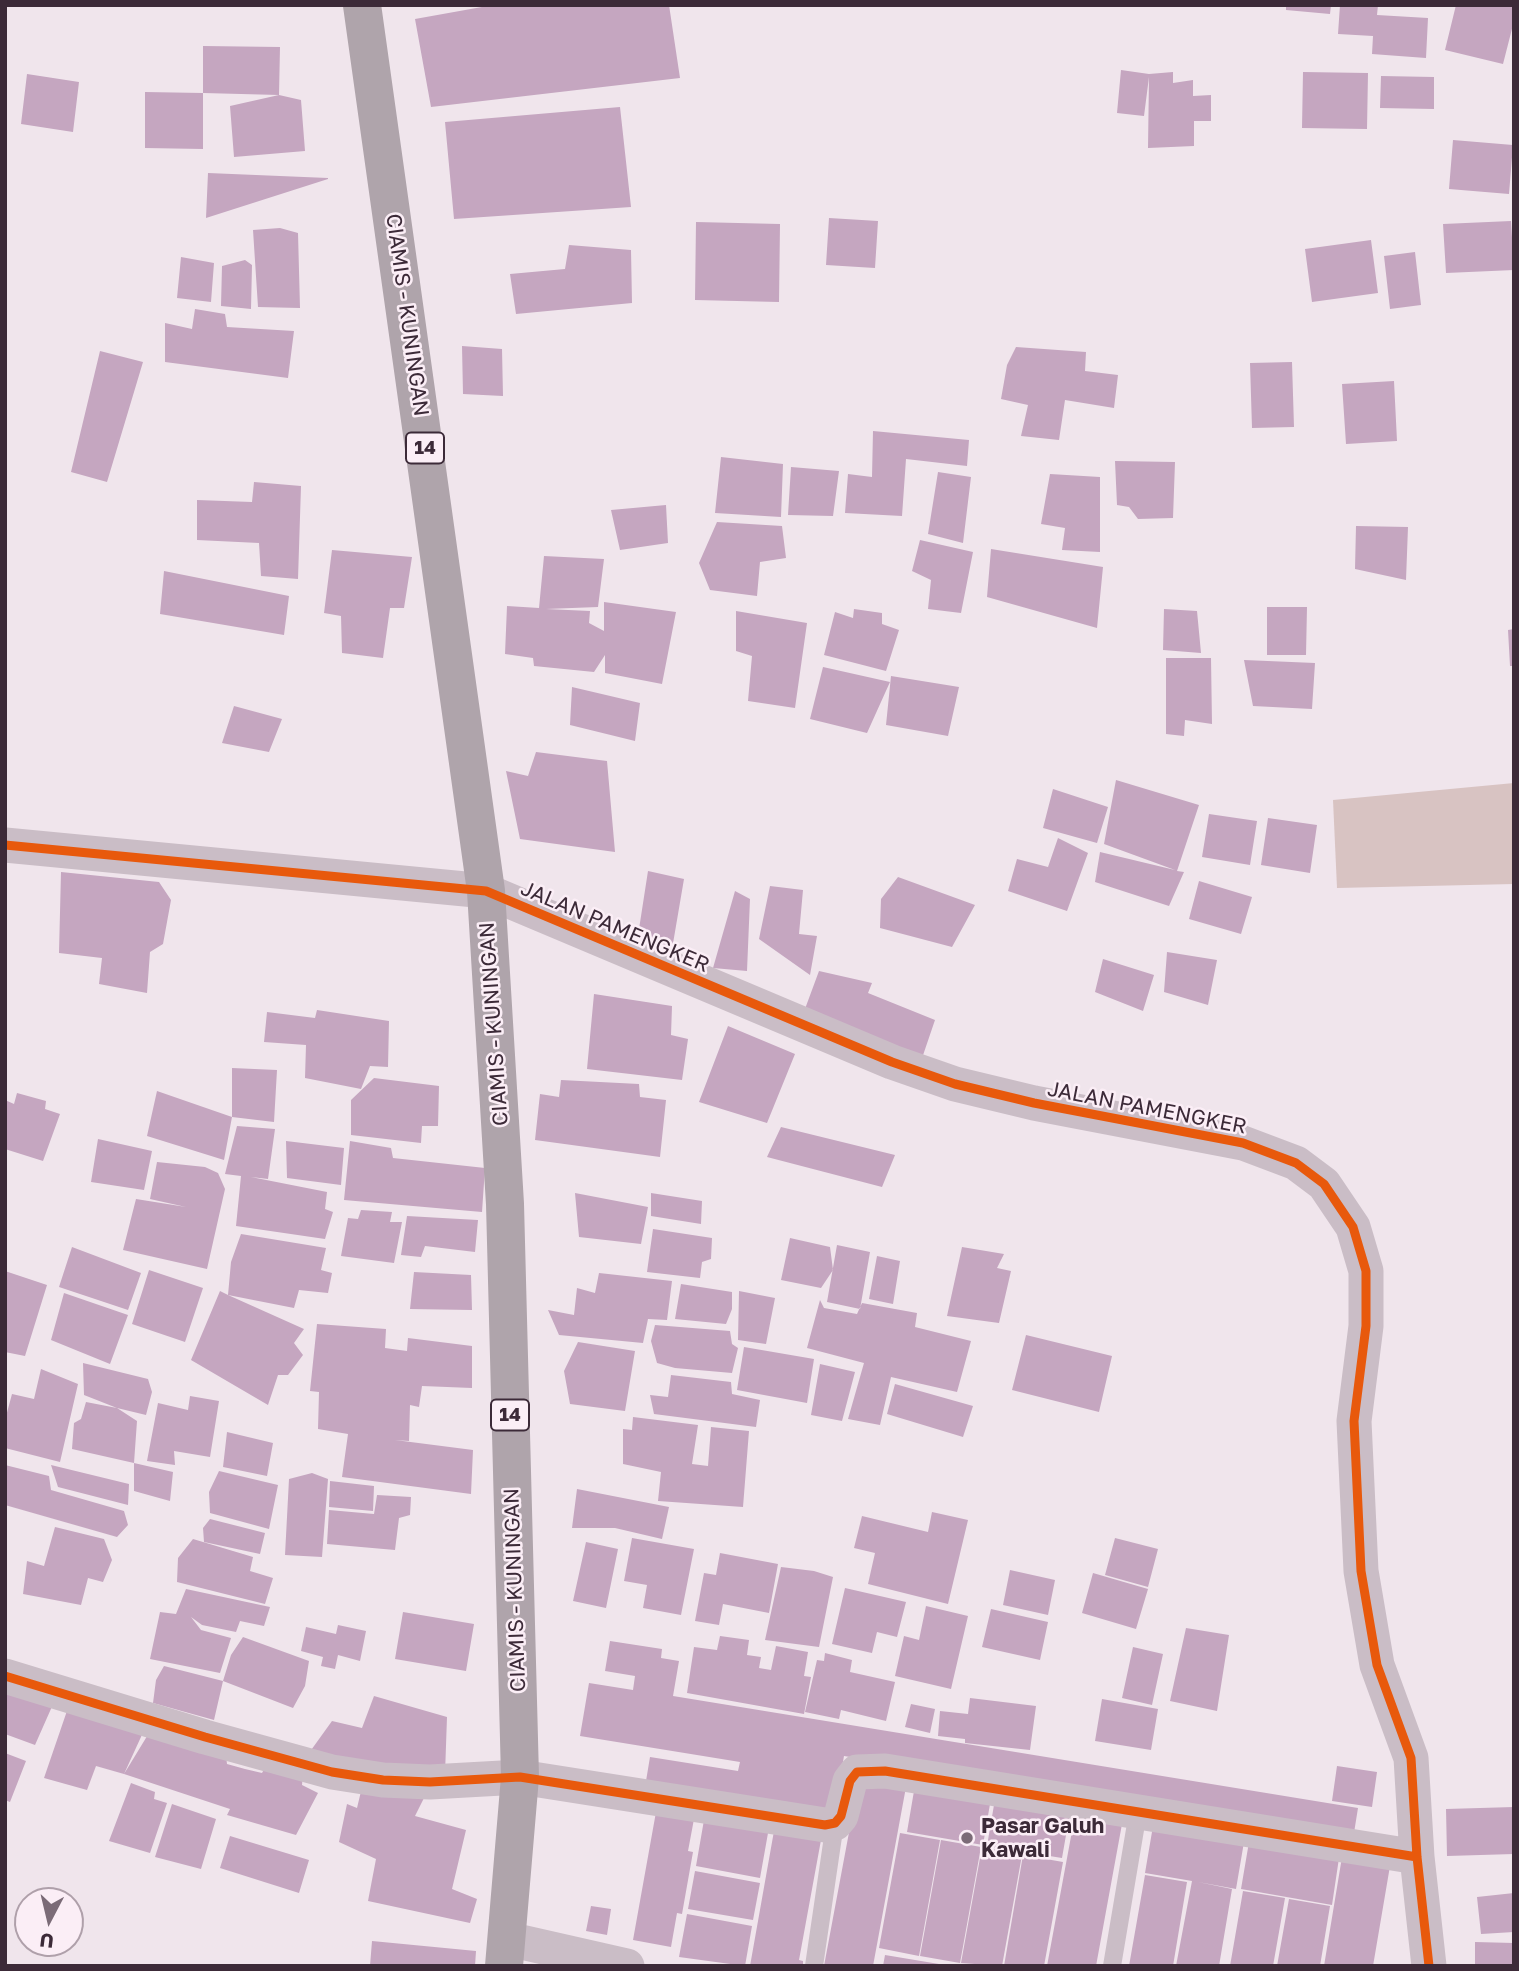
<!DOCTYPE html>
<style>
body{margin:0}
#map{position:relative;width:1519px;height:1971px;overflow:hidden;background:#f0e5ec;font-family:"Golos Text",sans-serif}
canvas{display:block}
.frame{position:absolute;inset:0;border:7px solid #3c2a38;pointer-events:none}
.north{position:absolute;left:14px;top:1887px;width:70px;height:70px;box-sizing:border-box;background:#fbeef6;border:2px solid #afa0aa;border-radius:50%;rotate:187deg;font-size:19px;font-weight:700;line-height:28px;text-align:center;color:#3c2a38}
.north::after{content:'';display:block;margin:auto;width:24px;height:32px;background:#7b6b77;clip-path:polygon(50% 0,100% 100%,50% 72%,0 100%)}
</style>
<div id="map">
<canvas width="1519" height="1971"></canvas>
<div class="frame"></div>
<div class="north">U</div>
</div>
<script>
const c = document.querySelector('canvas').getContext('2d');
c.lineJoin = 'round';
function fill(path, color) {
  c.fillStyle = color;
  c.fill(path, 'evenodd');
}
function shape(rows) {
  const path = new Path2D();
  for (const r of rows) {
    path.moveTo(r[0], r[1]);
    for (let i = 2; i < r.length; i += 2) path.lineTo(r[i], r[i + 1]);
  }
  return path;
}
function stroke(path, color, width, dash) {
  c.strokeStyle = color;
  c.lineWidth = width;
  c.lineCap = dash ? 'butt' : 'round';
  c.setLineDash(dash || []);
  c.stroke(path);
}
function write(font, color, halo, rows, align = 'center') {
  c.font = font + ' "Golos Text",sans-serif';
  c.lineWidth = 5;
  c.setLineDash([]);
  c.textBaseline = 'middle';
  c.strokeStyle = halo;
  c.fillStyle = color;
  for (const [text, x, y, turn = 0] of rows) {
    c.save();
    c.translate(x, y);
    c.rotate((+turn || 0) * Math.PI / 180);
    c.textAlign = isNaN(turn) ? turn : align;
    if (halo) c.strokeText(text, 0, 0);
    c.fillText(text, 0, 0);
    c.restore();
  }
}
const green = shape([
 [1514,783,1514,884,1337,888,1333,800]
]);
const building = shape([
 [493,5,669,5,680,78,431,107,415,19],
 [1286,5,1331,5,1330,14,1286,10],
 [1340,5,1378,5,1377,15,1428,18,1426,58,1372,54,1373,36,1338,34],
 [1456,5,1514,5,1514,21,1503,64,1445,50],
 [203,46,280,47,279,95,301,100,305,151,234,157,230,106,279,95,203,93],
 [1121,70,1149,74,1173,72,1173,83,1193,80,1193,96,1211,95,1211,121,1194,121,1194,146,1148,148,1149,77,1144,116,1117,113],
 [1303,72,1368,73,1367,129,1302,128],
 [27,74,79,82,73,132,21,124],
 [1381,76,1434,77,1434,109,1380,108],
 [145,92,203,93,203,149,145,148],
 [620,107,631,207,454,219,445,122],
 [1453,140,1513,145,1509,194,1449,189],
 [208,173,328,178,328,179,206,218],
 [829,218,878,221,875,268,826,265],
 [1511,221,1514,270,1446,273,1443,224],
 [696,222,780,224,779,302,695,300],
 [280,228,298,233,300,308,258,307,253,230],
 [1371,240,1378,293,1312,302,1305,249],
 [569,245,631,250,632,303,516,314,510,274,565,269],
 [1415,252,1421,305,1390,309,1384,256],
 [181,257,214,263,211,302,177,298],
 [245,260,252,265,251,309,221,306,222,266],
 [195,309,225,314,227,327,294,331,288,378,165,362,165,323,192,329],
 [462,346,502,349,503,396,463,394],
 [1016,347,1086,352,1085,371,1118,375,1114,408,1065,400,1059,440,1021,436,1028,405,1001,399,1007,365],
 [100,351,143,362,107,482,71,472],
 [1292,362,1294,427,1252,428,1250,363],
 [1394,381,1397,441,1346,444,1342,384],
 [873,431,969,440,967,466,906,459,902,516,845,513,848,474,872,477],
 [721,457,783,464,781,517,715,513],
 [1115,461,1175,462,1173,518,1138,519,1129,507,1117,505],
 [791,467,839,471,833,516,788,515],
 [938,472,971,477,963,543,928,534],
 [1050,474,1100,477,1100,552,1062,550,1065,528,1041,524],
 [254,482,301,486,298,579,261,576,259,543,197,540,197,500,252,502],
 [666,505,668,543,620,550,611,510],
 [717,522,782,526,786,558,760,562,757,596,710,590,699,563],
 [1356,526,1408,527,1406,580,1355,569],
 [920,540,973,552,961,613,928,609,931,580,912,571],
 [991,549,1103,567,1097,628,987,597],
 [332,550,412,557,404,608,390,608,383,658,342,653,341,616,324,613],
 [544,556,604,559,598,607,546,609,590,611,589,623,604,631,604,602,676,612,662,684,605,673,605,655,594,672,534,666,533,658,505,654,507,606,539,608],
 [164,571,289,596,284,635,160,614],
 [1267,607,1307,607,1306,655,1267,655],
 [854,609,882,613,882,624,899,630,886,671,824,655,835,612,853,618],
 [1164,609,1197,611,1201,653,1163,650],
 [736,611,807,623,795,708,748,701,752,656,736,651],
 [1514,629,1514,666,1510,666,1508,630],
 [1166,658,1211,658,1212,724,1185,720,1184,736,1166,734],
 [1244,660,1315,663,1312,709,1253,706],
 [823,667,890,682,867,733,810,719],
 [891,676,959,687,948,736,886,725],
 [572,687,640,703,635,741,570,725],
 [234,706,282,719,269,752,222,743],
 [536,752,607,761,615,852,520,839,506,771,528,776],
 [1116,780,1199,805,1177,871,1184,872,1169,906,1095,882,1100,852,1175,870,1104,844],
 [1053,789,1108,807,1097,843,1043,828],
 [1209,814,1257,821,1250,865,1202,857],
 [1268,818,1317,825,1310,873,1261,865],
 [1058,838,1088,853,1067,911,1008,891,1017,859,1048,867],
 [648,871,684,879,670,961,637,942],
 [61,872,159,882,171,900,163,944,150,952,147,993,99,984,102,958,59,953],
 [898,877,975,905,952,947,880,928,881,899],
 [1199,881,1252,897,1241,934,1189,919],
 [770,886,803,890,799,934,817,936,810,975,759,939],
 [735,891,750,899,747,971,713,968],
 [1167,952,1217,960,1208,1005,1164,992],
 [1103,959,1154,975,1143,1011,1095,992],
 [819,971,872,983,868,993,935,1020,919,1067,802,1017],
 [594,994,672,1006,671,1035,688,1039,682,1080,587,1069],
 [317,1010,389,1021,388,1067,370,1066,361,1089,305,1078,306,1045,264,1042,267,1012,315,1018],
 [728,1026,795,1054,767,1123,699,1102],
 [232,1068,277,1070,274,1122,232,1117],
 [374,1078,439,1086,438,1126,422,1126,421,1143,351,1135,351,1100],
 [561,1080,639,1084,640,1097,666,1100,660,1157,535,1140,540,1094,559,1097],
 [157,1091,232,1117,224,1160,147,1136],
 [17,1093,46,1101,45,1109,60,1114,43,1161,5,1149,5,1100,14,1104],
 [237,1126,275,1129,268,1179,251,1177,327,1192,325,1209,333,1212,325,1239,236,1226,241,1176,225,1174],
 [781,1127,895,1155,882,1187,767,1157],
 [98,1139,152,1151,144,1190,91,1182],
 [286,1141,344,1148,341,1185,287,1178],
 [350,1141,391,1148,393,1158,485,1168,482,1212,344,1200],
 [157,1162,205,1167,218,1173,225,1189,207,1269,123,1250,136,1199,186,1207,150,1199],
 [575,1193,648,1207,641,1244,579,1237],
 [651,1193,702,1201,701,1224,651,1216],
 [361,1210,392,1212,390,1222,402,1222,394,1263,341,1256,348,1218,358,1219],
 [407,1216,478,1220,475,1252,425,1246,421,1257,401,1255],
 [653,1229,712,1238,711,1259,702,1262,700,1278,647,1272],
 [241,1234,326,1248,321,1270,332,1273,328,1293,299,1290,294,1308,228,1295,304,1329,294,1343,303,1355,288,1375,278,1375,268,1405,191,1360,220,1291,228,1295,231,1262],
 [790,1238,830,1247,833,1270,821,1288,781,1280],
 [837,1245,870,1252,860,1309,827,1302],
 [72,1247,141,1273,128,1310,59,1287],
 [962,1247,1004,1254,997,1268,1011,1271,999,1323,947,1316],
 [877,1256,900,1261,893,1304,869,1299],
 [149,1270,203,1288,185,1342,132,1324],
 [5,1271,47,1285,25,1356,5,1352],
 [414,1272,471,1275,472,1310,410,1309],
 [599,1273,672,1281,667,1320,648,1319,643,1343,559,1335,548,1310,574,1315,577,1288,595,1293],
 [681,1284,732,1292,732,1309,726,1324,675,1319],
 [739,1291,775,1298,766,1344,738,1340],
 [64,1293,128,1315,110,1364,51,1340],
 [820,1300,824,1308,857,1314,862,1303,917,1313,915,1327,971,1341,957,1392,891,1377,880,1425,848,1419,864,1363,807,1348],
 [317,1324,386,1329,385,1348,407,1351,408,1338,472,1346,472,1388,422,1386,419,1407,410,1405,409,1441,395,1440,473,1450,471,1494,342,1477,348,1434,318,1429,319,1392,310,1391],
 [655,1325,730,1331,732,1344,738,1348,732,1373,675,1368,657,1363,651,1341],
 [1026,1335,1112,1356,1099,1412,1012,1390],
 [578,1342,635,1351,625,1411,570,1404,564,1371],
 [744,1347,814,1359,807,1403,737,1390],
 [83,1363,148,1379,152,1392,146,1415,117,1408,84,1395],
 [820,1364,855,1372,842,1421,811,1415],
 [41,1369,78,1384,60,1462,5,1448,5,1420,12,1394,34,1399],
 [671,1375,731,1382,732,1394,760,1400,756,1427,654,1414,650,1395,668,1397],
 [895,1384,973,1406,963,1437,887,1414],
 [190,1396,219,1401,210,1457,174,1451,175,1465,147,1461,158,1403,188,1410],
 [86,1402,117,1408,137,1421,134,1463,72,1449,74,1423,81,1419],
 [633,1417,698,1425,692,1464,708,1466,711,1427,749,1431,743,1507,658,1501,661,1472,623,1464,623,1429,632,1430],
 [227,1432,273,1443,267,1476,223,1467],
 [134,1463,173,1472,170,1501,134,1491],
 [5,1465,49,1476,51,1490,124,1511,128,1525,117,1537,5,1505],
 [51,1465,129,1484,128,1505,58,1487],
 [219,1471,278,1485,269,1529,210,1513,209,1492],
 [312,1473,328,1479,322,1557,285,1555,289,1479],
 [330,1481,374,1486,373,1511,329,1507],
 [577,1489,669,1507,662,1539,615,1528,572,1528],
 [377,1495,411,1497,410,1515,399,1518,395,1550,327,1544,329,1510,374,1514],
 [932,1512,968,1520,948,1604,868,1584,875,1553,854,1548,862,1516,928,1532],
 [210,1519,265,1533,260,1554,204,1542,203,1528],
 [55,1527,104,1539,112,1560,103,1582,88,1578,81,1605,23,1594,27,1561,44,1566],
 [632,1538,694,1549,681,1615,643,1608,647,1585,624,1581],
 [1115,1538,1158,1549,1148,1587,1105,1575],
 [193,1539,253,1557,250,1571,273,1578,265,1604,177,1582,178,1558],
 [586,1542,618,1549,606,1608,573,1601],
 [720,1553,778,1564,769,1613,723,1604,719,1625,695,1621,704,1573,716,1575],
 [781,1567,814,1571,833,1577,819,1647,765,1640],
 [1010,1570,1055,1580,1048,1615,1003,1605],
 [1093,1573,1148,1589,1136,1629,1082,1613],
 [845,1588,906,1602,897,1637,877,1632,872,1653,832,1644],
 [186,1589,270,1607,264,1626,240,1621,236,1632,202,1625,191,1617,201,1630,231,1638,220,1673,150,1659,160,1612,176,1614],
 [926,1606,968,1616,951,1689,895,1676,904,1636,919,1640],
 [991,1609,1048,1622,1040,1660,982,1647],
 [403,1612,474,1624,466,1671,395,1659],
 [338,1625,366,1631,360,1661,338,1655,335,1669,321,1666,323,1657,301,1651,306,1627,336,1634],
 [1186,1628,1229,1635,1217,1711,1170,1701],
 [720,1636,749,1640,747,1655,761,1657,759,1668,771,1670,776,1646,808,1652,804,1676,811,1677,804,1714,687,1693,694,1647,717,1650],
 [243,1637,309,1661,305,1686,293,1708,223,1681,231,1655],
 [610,1641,662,1649,661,1658,679,1661,673,1696,1358,1808,1353,1839,844,1756,833,1818,645,1787,650,1757,738,1771,740,1762,580,1736,589,1683,633,1690,635,1676,605,1671],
 [1133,1647,1163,1654,1152,1705,1122,1698],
 [825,1653,852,1660,850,1672,895,1682,886,1721,841,1710,839,1719,805,1712,817,1660,824,1661],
 [164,1666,223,1681,214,1720,153,1703,156,1680],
 [5,1687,54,1702,35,1745,5,1734],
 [374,1696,447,1717,445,1774,309,1753,332,1721,362,1728],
 [970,1698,1036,1706,1030,1750,965,1743,965,1739,938,1736,940,1711,968,1714],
 [1102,1699,1158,1709,1151,1750,1095,1741],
 [911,1704,935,1709,930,1733,905,1727],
 [69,1705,146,1726,124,1774,96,1766,87,1790,44,1778],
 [152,1728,226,1756,227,1764,245,1769,262,1773,267,1764,303,1774,302,1785,318,1793,296,1835,227,1815,230,1809,124,1774],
 [5,1753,26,1761,10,1802,5,1800],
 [1337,1766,1377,1772,1372,1807,1332,1801],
 [859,1779,906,1787,873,1966,824,1966],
 [131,1783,155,1792,154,1799,167,1803,150,1853,109,1841],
 [363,1783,424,1798,415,1816,466,1830,452,1889,477,1899,470,1923,368,1901,376,1859,339,1842,347,1804,357,1808],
 [914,1791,990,1804,983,1845,907,1832],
 [172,1804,216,1819,201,1869,155,1857],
 [994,1805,1069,1818,1062,1858,987,1846],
 [1514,1807,1514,1854,1447,1856,1446,1809],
 [656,1812,694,1819,688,1851,693,1852,682,1914,677,1913,671,1947,633,1940],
 [1075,1815,1122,1824,1096,1966,1047,1966],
 [704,1820,768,1833,760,1878,696,1866],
 [1153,1826,1244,1842,1236,1889,1198,1882,1232,1889,1219,1966,1176,1966,1192,1881,1145,1873],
 [774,1831,821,1840,799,1960,803,1961,803,1966,750,1966],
 [900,1833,940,1840,919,1956,879,1948],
 [230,1836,309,1860,299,1893,220,1868],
 [941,1840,981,1847,960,1963,920,1956],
 [1249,1842,1339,1858,1332,1905,1241,1889],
 [982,1847,1022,1855,1002,1966,961,1963],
 [1023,1855,1063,1862,1044,1966,1004,1966],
 [1342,1857,1390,1866,1373,1966,1324,1966],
 [695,1871,760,1883,753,1920,688,1909],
 [1145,1875,1187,1882,1173,1966,1129,1966],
 [1243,1891,1285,1898,1273,1966,1230,1966],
 [1514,1893,1514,1932,1481,1934,1477,1897],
 [1289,1899,1330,1906,1320,1966,1277,1966],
 [591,1906,611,1909,607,1935,586,1931],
 [687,1914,752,1926,745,1966,679,1957],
 [372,1941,476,1951,475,1966,370,1966],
 [1475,1942,1514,1943,1514,1966,1475,1966],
 [885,1955,939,1964,939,1966,883,1966]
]);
const lane = shape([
 [814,1966,835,1823],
 [1112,1966,1138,1812]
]);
const street = shape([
 [5,845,486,891,892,1062,955,1084,1034,1103,1243,1143,1296,1163,1324,1184,1353,1227,1366,1271,1366,1326,1354,1421,1361,1571,1377,1665,1411,1758,1417,1857,1429,1966],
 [5,1676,205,1737,332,1772,383,1780,430,1782,520,1777,825,1825,835,1823,841,1816,850,1781,857,1772,885,1771,1417,1857],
 [508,1939,627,1966]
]);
const highway = shape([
 [362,5,486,891,505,1204,520,1777,504,1966]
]);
const cycleway = shape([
 [5,845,486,891,892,1062,955,1084,1034,1103,1243,1143,1296,1163,1324,1184,1353,1227,1366,1271,1366,1326,1354,1421,1361,1571,1377,1665,1411,1758,1417,1857,1429,1966],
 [5,1676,205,1737,332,1772,383,1780,430,1782,520,1777,825,1825,835,1823,841,1816,850,1781,857,1772,885,1771,1417,1857]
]);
const markers = [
 [967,1838,7,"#7b6b77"]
];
const shields = [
 [425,448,38],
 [510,1415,38]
];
const shieldNames = [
 ["14",425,448],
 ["14",510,1415]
];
const streetNames = [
 ["CIAMIS - KUNINGAN",407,315,82],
 ["JALAN PAMENGKER",615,927,23],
 ["CIAMIS - KUNINGAN",494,1024,-94],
 ["JALAN PAMENGKER",1147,1108,11],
 ["CIAMIS - KUNINGAN",515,1590,-92]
];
const poiNames = [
 ["Pasar Galuh",981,1826],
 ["Kawali",981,1850]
];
fill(green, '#d8c3c2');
fill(building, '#c5a6c0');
stroke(lane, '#cabdc6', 18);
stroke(street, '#cabdc6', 35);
stroke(highway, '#afa4ab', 38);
stroke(cycleway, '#e8590c', 9);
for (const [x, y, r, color] of markers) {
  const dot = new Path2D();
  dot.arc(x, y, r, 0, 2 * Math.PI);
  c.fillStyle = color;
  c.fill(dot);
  stroke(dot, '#fbeef6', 2.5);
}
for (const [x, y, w] of shields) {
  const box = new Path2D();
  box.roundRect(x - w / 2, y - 15.5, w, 31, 5);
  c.fillStyle = '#fbeef6';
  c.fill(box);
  stroke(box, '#3c2a38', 2);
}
write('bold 19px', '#3c2a38', null, shieldNames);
write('21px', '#3c2a38', '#fbeef6', streetNames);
write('bold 21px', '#3c2a38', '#fbeef6', poiNames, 'left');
</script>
